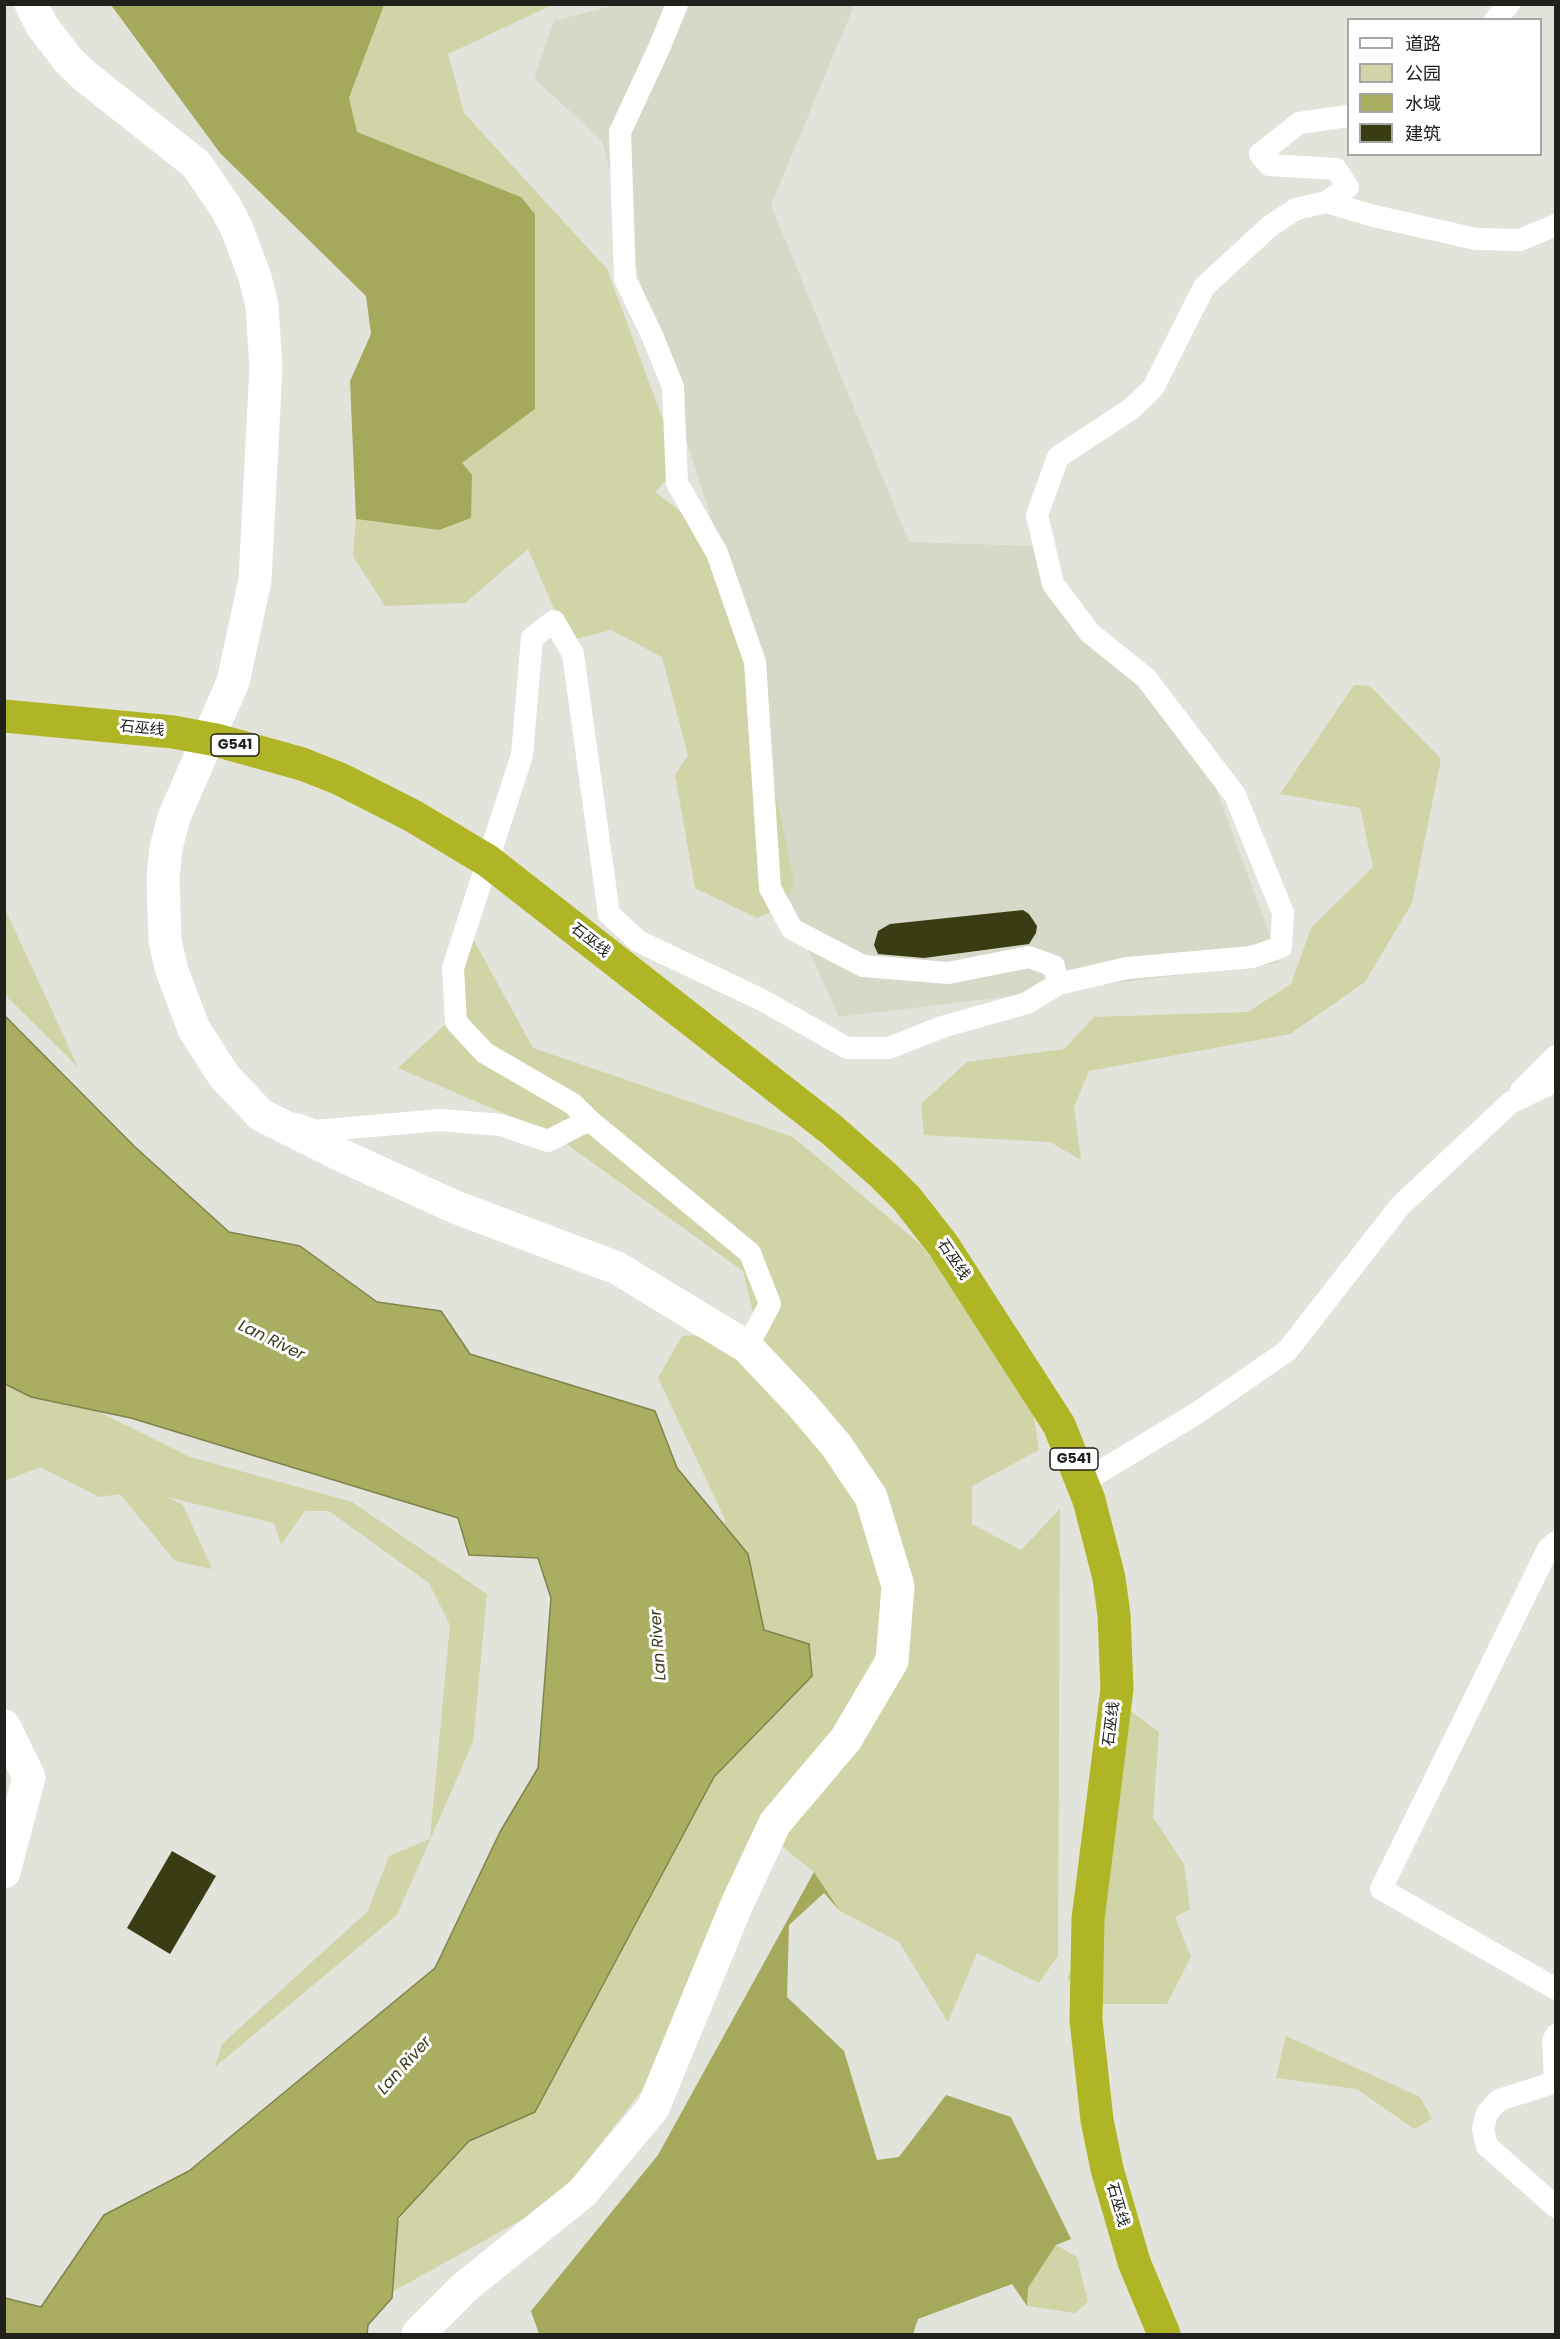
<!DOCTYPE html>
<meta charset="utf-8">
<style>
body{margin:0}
#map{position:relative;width:1560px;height:2339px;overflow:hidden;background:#e2e3da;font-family:Poppins,"Noto Sans SC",sans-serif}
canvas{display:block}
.frame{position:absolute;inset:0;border:6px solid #20201d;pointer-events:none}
.legend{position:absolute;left:1347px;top:18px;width:195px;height:138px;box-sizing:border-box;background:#fff;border:2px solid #a6a6a5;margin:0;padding:8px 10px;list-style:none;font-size:18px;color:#20201d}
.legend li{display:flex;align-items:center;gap:12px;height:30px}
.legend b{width:30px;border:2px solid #a6a6a5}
</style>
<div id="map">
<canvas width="1560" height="2339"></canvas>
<div class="frame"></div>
<ul class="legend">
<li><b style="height:8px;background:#fff"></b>道路</li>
<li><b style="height:16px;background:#d0d4a6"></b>公园</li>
<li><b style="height:16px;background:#aaae61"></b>水域</li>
<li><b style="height:16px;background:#3a3c13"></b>建筑</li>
</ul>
</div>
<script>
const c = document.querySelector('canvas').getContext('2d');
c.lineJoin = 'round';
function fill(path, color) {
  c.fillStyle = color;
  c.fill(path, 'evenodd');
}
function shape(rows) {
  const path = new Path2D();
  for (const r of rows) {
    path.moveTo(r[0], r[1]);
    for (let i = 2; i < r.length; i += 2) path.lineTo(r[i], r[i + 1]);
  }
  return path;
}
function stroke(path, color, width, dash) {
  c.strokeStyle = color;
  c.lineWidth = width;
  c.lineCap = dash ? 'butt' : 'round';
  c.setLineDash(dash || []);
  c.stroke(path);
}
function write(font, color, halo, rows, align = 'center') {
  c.font = font + ' Poppins,"Noto Sans SC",sans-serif';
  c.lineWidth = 6;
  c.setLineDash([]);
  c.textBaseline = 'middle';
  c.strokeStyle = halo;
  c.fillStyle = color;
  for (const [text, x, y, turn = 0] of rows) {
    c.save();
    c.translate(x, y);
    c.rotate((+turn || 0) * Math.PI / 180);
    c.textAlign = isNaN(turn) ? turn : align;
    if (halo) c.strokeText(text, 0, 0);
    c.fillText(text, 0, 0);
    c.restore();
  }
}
const built = shape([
 [846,4,853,8,771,205,909,542,1032,546,1200,745,1280,963,839,1017,773,872,752,646,664,370,602,141,534,78,554,21,616,5]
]);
const green = shape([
 [384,5,552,5,448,54,464,113,607,269,680,466,655,492,689,518,741,629,794,881,786,906,757,918,695,888,675,775,688,755,662,657,611,630,568,641,528,549,465,603,385,606,353,556,356,519,439,530,462,463,535,409,535,214,521,197,356,132,349,98],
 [1354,685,1370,686,1441,759,1412,903,1365,982,1290,1034,1089,1071,1074,1107,1081,1160,1050,1142,924,1135,921,1104,967,1062,1064,1049,1094,1017,1248,1012,1291,984,1311,928,1373,867,1360,808,1280,794],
 [5,909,78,1067,5,995],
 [461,917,533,1048,793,1137,921,1245,1028,1379,1039,1450,972,1486,972,1524,1021,1550,1060,1509,1058,1956,1039,1983,977,1953,948,2022,899,1942,840,1911,814,1872,774,1840,653,2076,557,2200,358,2311,435,2143,703,1707,725,1519,658,1378,682,1336,758,1333,743,1271,554,1135,398,1068,458,1013],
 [4,1365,190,1457,352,1502,487,1594,473,1742,397,1915,215,2067,222,2044,368,1911,389,1856,430,1839,450,1625,429,1583,329,1511,305,1511,281,1545,274,1523,167,1497,183,1505,212,1569,175,1561,120,1494,99,1497,40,1467,5,1481],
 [1120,1703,1159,1732,1153,1817,1184,1864,1190,1909,1175,1917,1191,1957,1167,2004,1102,2004,1067,1978,1099,1926],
 [1286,2036,1420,2097,1432,2119,1414,2129,1357,2089,1276,2078],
 [1056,2245,1077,2257,1088,2302,1075,2313,1027,2306,1028,2288]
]);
const forest = shape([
 [111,5,384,5,349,98,357,132,521,197,535,214,535,409,462,463,472,475,471,518,439,530,356,519,350,381,371,334,366,296,220,153],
 [814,1872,840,1911,824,1893,789,1925,787,1997,844,2051,877,2160,899,2157,946,2095,1011,2117,1071,2239,1056,2245,1028,2288,1027,2306,1012,2284,918,2319,913,2334,539,2334,531,2311,658,2155]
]);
const water = shape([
 [4,1015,134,1146,229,1232,300,1246,377,1302,441,1311,470,1354,655,1411,677,1468,748,1554,764,1630,809,1644,812,1676,714,1777,535,2112,469,2141,398,2218,392,2298,368,2325,367,2334,5,2334,5,2298,41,2307,104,2215,189,2171,435,1968,500,1832,538,1768,551,1598,538,1558,469,1555,458,1518,131,1418,31,1397,5,1384,4,1015]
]);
const building = shape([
 [1023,910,1029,914,1037,926,1036,933,1029,944,924,958,878,954,874,945,878,931,890,924],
 [172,1851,216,1876,170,1954,127,1928]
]);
const street = shape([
 [677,4,660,46,620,132,625,279,652,335,673,387,677,483,717,553,755,662,770,888,792,929,863,966,948,973,1029,957,1054,966,1058,984,1027,1003,942,1027,889,1048,847,1048,762,1000,638,941,609,914,573,654,554,621,532,638,522,755,453,968,456,1022,485,1053,573,1104,589,1120,750,1253,770,1304,747,1347],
 [1495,20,1509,4],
 [1326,202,1374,216,1476,239,1520,240,1556,225],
 [1058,984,1127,968,1252,957,1281,947,1283,913,1235,795,1146,678,1090,633,1053,584,1037,515,1058,457,1131,409,1153,388,1204,287,1270,226,1296,209,1326,202,1348,187,1336,169,1269,165,1260,154,1299,123,1348,116],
 [1521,1091,1556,1056],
 [297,1124,315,1131,440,1120,501,1125,548,1141,589,1120],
 [1083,1482,1197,1413,1287,1351,1400,1206,1510,1103,1556,1081],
 [1556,1542,1548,1549,1381,1889,1556,1989],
 [1555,2082,1553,2041,1556,2035],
 [1556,2082,1499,2100,1487,2113,1483,2129,1487,2146,1556,2207]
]);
const secondary = shape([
 [31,4,42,26,69,61,86,77,196,164,225,206,237,229,255,277,262,306,266,367,255,580,233,682,174,817,166,848,163,878,165,941,172,971,194,1029,224,1076,261,1115,343,1156,455,1207,617,1268,747,1347,802,1405,836,1445,871,1497,898,1586,892,1661,846,1739,775,1823,737,1904,653,2108,582,2193,465,2287,418,2334],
 [4,1726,29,1777,4,1872]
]);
const highway = shape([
 [4,716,173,732,216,740,302,764,340,779,413,816,488,861,832,1130,883,1175,907,1199,943,1245,1059,1425,1089,1500,1109,1578,1114,1615,1117,1689,1088,1919,1086,2020,1097,2120,1107,2169,1134,2262,1164,2334]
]);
const shields = [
 [235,745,48],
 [1074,1459,48]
];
const shieldNames = [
 ["G541",235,745],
 ["G541",1074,1459]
];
const streetNames = [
 ["石巫线",142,729,6],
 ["石巫线",590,941,38],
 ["石巫线",953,1260,56],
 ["石巫线",1112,1724,-83],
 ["石巫线",1117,2205,74]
];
const waterNames = [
 ["Lan River",271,1341,26],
 ["Lan River",659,1645,-94],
 ["Lan River",405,2066,-48]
];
fill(built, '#d6d8c8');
fill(green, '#d0d4a6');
fill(forest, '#a5a95c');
fill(water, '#aaae61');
stroke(water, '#81834d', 1.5);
fill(building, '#3a3c13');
stroke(street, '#fff', 22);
stroke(secondary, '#fff', 33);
stroke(highway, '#b0b525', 33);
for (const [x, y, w] of shields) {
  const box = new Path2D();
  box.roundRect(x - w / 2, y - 11, w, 22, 4.5);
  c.fillStyle = '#fff';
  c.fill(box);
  stroke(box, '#20201d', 1.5);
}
write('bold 14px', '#20201d', null, shieldNames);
write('15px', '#20201d', '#fff', streetNames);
write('italic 16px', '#393b19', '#fff', waterNames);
</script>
